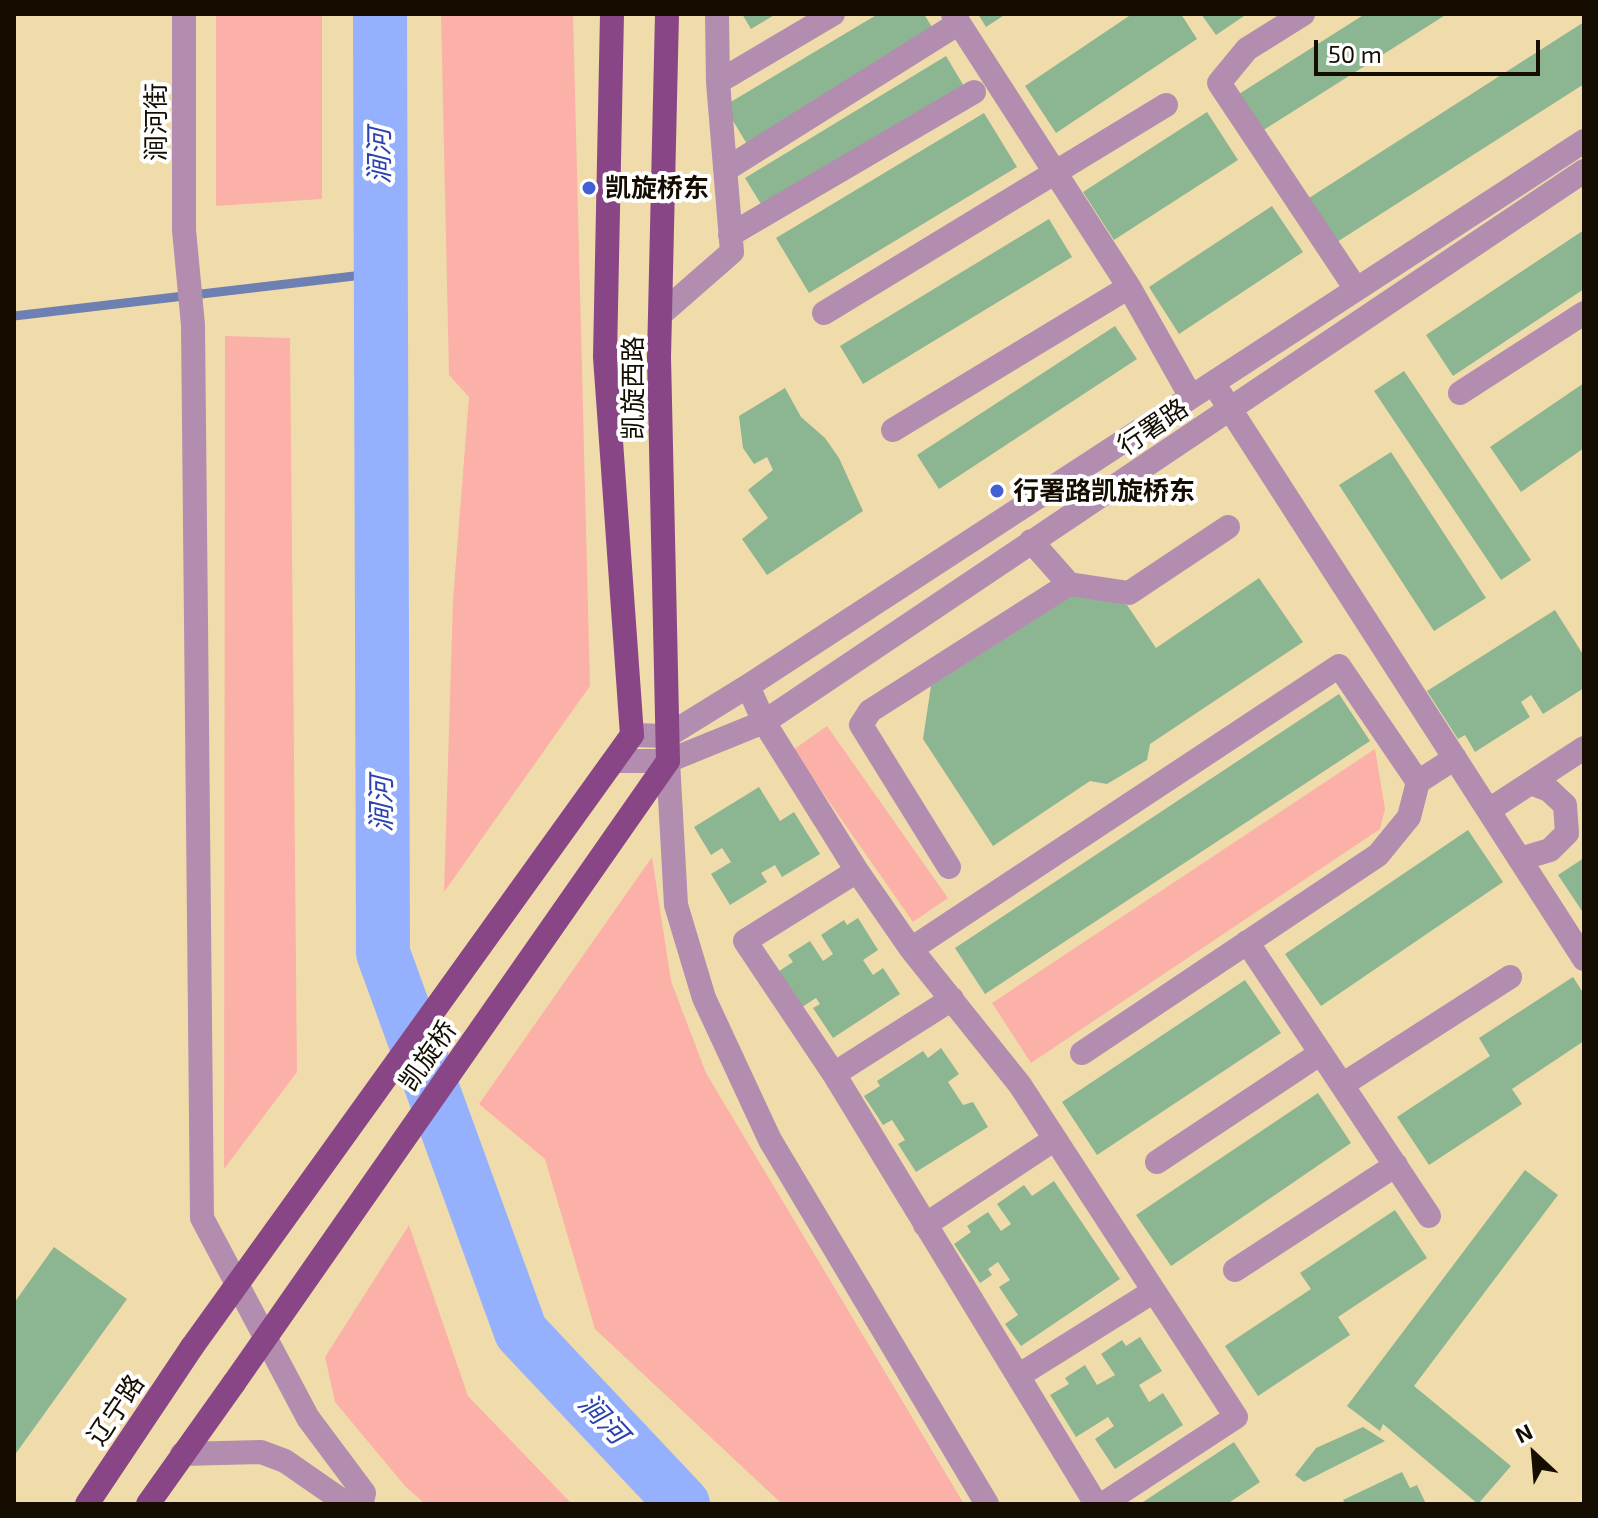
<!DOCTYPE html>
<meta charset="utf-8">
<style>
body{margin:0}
#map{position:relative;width:1598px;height:1518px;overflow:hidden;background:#f0dcab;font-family:"Exo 2",sans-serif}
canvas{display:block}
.frame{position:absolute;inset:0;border:16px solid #140d00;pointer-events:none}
.north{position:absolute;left:1494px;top:1414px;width:80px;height:80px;-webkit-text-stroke:6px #fff;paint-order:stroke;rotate:334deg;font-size:22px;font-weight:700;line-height:32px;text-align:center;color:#140d00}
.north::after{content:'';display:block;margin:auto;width:28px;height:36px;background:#140d00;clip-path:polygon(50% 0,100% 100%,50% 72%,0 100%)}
.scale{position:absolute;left:1314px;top:40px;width:226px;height:36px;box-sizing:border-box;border:4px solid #140d00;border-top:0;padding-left:10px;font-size:24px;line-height:28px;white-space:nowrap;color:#140d00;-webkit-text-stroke:6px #fff;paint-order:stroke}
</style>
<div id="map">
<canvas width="1598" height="1518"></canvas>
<div class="frame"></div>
<div class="north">N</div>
<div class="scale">50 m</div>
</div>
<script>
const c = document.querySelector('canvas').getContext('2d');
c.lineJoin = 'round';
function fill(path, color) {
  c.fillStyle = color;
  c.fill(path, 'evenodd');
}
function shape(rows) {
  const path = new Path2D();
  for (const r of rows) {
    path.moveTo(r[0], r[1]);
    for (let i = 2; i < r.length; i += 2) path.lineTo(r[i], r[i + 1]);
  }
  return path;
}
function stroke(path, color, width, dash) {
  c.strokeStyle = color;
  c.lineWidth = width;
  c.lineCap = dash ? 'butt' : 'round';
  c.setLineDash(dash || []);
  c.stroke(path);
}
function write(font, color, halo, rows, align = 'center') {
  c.font = font + ' "Exo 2","Noto Sans SC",sans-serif';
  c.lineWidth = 8;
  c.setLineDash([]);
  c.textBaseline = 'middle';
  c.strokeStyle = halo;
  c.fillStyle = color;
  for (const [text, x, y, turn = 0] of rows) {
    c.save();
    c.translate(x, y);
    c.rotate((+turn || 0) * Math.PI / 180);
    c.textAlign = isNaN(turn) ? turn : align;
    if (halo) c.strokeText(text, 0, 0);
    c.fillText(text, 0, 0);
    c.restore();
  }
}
const green = shape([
 [216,14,322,14,322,199,216,206],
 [441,14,573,14,590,686,444,892,453,600,469,397,449,375],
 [225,336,290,338,297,1072,224,1169],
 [827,726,948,898,913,922,793,750],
 [1375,749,1385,809,1380,829,1031,1063,992,1003],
 [652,857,671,981,706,1073,964,1504,782,1504,595,1329,545,1159,479,1104],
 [409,1225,468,1396,572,1504,425,1504,405,1486,335,1402,325,1357]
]);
const stream = shape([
 [14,316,380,273]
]);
const river = shape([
 [380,14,383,953,521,1332,683,1504]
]);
const building = shape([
 [742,14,776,14,751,29],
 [878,14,924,14,935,32,747,144,724,106],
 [978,14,1006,14,986,27],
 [1132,14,1181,14,1197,39,1056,133,1025,86],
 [1201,14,1247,14,1216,35],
 [1365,14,1447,14,1262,131,1239,94],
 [1584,22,1584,84,1337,242,1309,198],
 [946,56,965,88,764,209,745,178],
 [1207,112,1238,160,1114,240,1083,192],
 [984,113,1017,167,809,293,776,238],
 [1272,206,1303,252,1179,334,1149,287],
 [1049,219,1072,257,863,384,840,346],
 [1584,230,1584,289,1453,376,1426,335],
 [1115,326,1137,359,939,489,917,455],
 [1404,371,1531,560,1501,580,1374,391],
 [1584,383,1584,448,1521,492,1490,447],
 [785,388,801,417,825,438,839,458,863,511,767,575,742,539,768,518,748,490,773,470,767,457,754,464,743,448,739,416],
 [1391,452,1486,598,1434,631,1339,485],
 [1259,578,1303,642,1150,744,1147,760,1107,784,1090,781,993,846,923,739,931,686,1079,591,1127,605,1156,648],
 [1555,610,1584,656,1584,688,1543,714,1531,695,1521,702,1530,717,1475,752,1465,735,1458,739,1427,691],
 [1339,694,1370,741,985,994,955,948],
 [759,787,780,821,794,812,820,854,782,877,775,865,761,873,767,882,730,905,711,874,731,862,722,848,711,855,694,827],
 [1468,830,1503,882,1321,1006,1285,954],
 [1584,858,1584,914,1558,875],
 [858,918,878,950,863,960,873,975,883,968,900,994,833,1038,813,1008,820,1004,816,998,799,1009,776,973,793,962,788,955,810,941,823,961,833,954,821,935,844,920,847,925],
 [1573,977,1584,994,1584,1041,1512,1089,1522,1104,1429,1165,1397,1117,1490,1056,1479,1038],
 [1245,980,1281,1033,1097,1155,1062,1102],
 [941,1048,959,1074,948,1082,963,1105,973,1102,988,1127,916,1172,898,1144,905,1140,892,1120,883,1125,864,1096,880,1086,877,1081,923,1051,928,1058],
 [1318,1093,1351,1143,1171,1266,1136,1215],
 [1525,1170,1558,1195,1414,1386,1511,1466,1478,1504,1383,1424,1380,1431,1347,1406],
 [1054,1181,1120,1279,1021,1346,1005,1324,1018,1315,999,1287,1010,1280,998,1262,988,1269,992,1275,980,1283,954,1244,971,1232,967,1226,988,1212,1001,1231,1011,1224,997,1204,1024,1185,1032,1196],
 [1395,1210,1427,1258,1338,1317,1350,1335,1258,1396,1225,1346,1311,1289,1300,1273],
 [54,1247,127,1299,14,1456,14,1303],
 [1140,1337,1162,1371,1139,1385,1149,1402,1163,1393,1183,1425,1115,1469,1095,1439,1114,1426,1108,1417,1076,1437,1050,1395,1069,1384,1065,1378,1085,1365,1097,1385,1115,1375,1101,1354,1122,1340,1126,1346],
 [1363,1427,1385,1441,1304,1482,1295,1475,1316,1448],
 [1234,1442,1260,1482,1227,1504,1140,1504],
 [1402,1472,1410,1488,1417,1485,1426,1504,1345,1504,1343,1500]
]);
const minor = shape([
 [184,14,184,230,193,325,202,1218,308,1418,364,1493,362,1502,356,1504],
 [953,14,1129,287,1191,397],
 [1303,14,1247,49,1219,83,1356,289],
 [718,82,833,14],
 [725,170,959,23],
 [730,235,974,92],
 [824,313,1166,105],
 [661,314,732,252,718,82,717,14],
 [1460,393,1584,313],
 [1221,395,1584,959],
 [893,430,1129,287],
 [1031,541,1069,584],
 [748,686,764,722,857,871,911,949,1020,1085,1236,1417,1103,1504],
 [632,735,667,736,748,686,1584,141],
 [614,761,668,761,764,722,1584,171],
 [668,761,676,905,704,998,770,1140,987,1504],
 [1489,810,1584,748],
 [1520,859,1550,850,1567,833,1565,805,1549,790,1531,783],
 [949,867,861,725,870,711,1069,584,1129,593,1228,527],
 [857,871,745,941,834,1074,1096,1504],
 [1247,942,1429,1216],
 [911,949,1339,666,1418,782],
 [1082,1053,1378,855,1409,817,1418,782,1455,758],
 [834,1074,952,999],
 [1342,1085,1510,977],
 [1157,1162,1321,1053],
 [925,1225,1055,1139],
 [1235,1270,1396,1165],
 [1018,1376,1154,1291],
 [182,1454,261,1452,285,1461,347,1504]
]);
const major = shape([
 [612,14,605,357,632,735],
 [667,14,659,357,668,761],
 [87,1504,192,1347],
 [148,1504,234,1383]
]);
const majorBridge = shape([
 [192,1347,632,735],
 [234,1383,668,761]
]);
const markers = [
 [589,188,8,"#4260d3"],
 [997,491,8,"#4260d3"]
];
const streetNames = [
 ["涧河街",156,122,-90],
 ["凯旋西路",633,388,-90],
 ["行署路",1153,427,-34],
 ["凯旋桥",428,1056,-55],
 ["辽宁路",116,1410,-56]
];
const poiNames = [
 ["凯旋桥东",605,188],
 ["行署路凯旋桥东",1013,491]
];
const waterNames = [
 ["涧河",380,156,-90],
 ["涧河",382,804,-90],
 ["涧河",603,1419,47]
];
fill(green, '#fbb1a7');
stroke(stream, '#6e80b2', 9);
stroke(river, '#95b1fe', 54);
fill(building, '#8cb592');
stroke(minor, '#b28daf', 24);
stroke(major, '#884686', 24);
stroke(majorBridge, '#884686', 24);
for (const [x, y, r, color] of markers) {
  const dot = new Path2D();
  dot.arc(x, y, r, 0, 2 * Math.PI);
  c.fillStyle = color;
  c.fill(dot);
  stroke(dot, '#fff', 3);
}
write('26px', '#140d00', '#fff', streetNames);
write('bold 26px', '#140d00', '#fff', poiNames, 'left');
write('italic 28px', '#2b42af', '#fff', waterNames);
</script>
